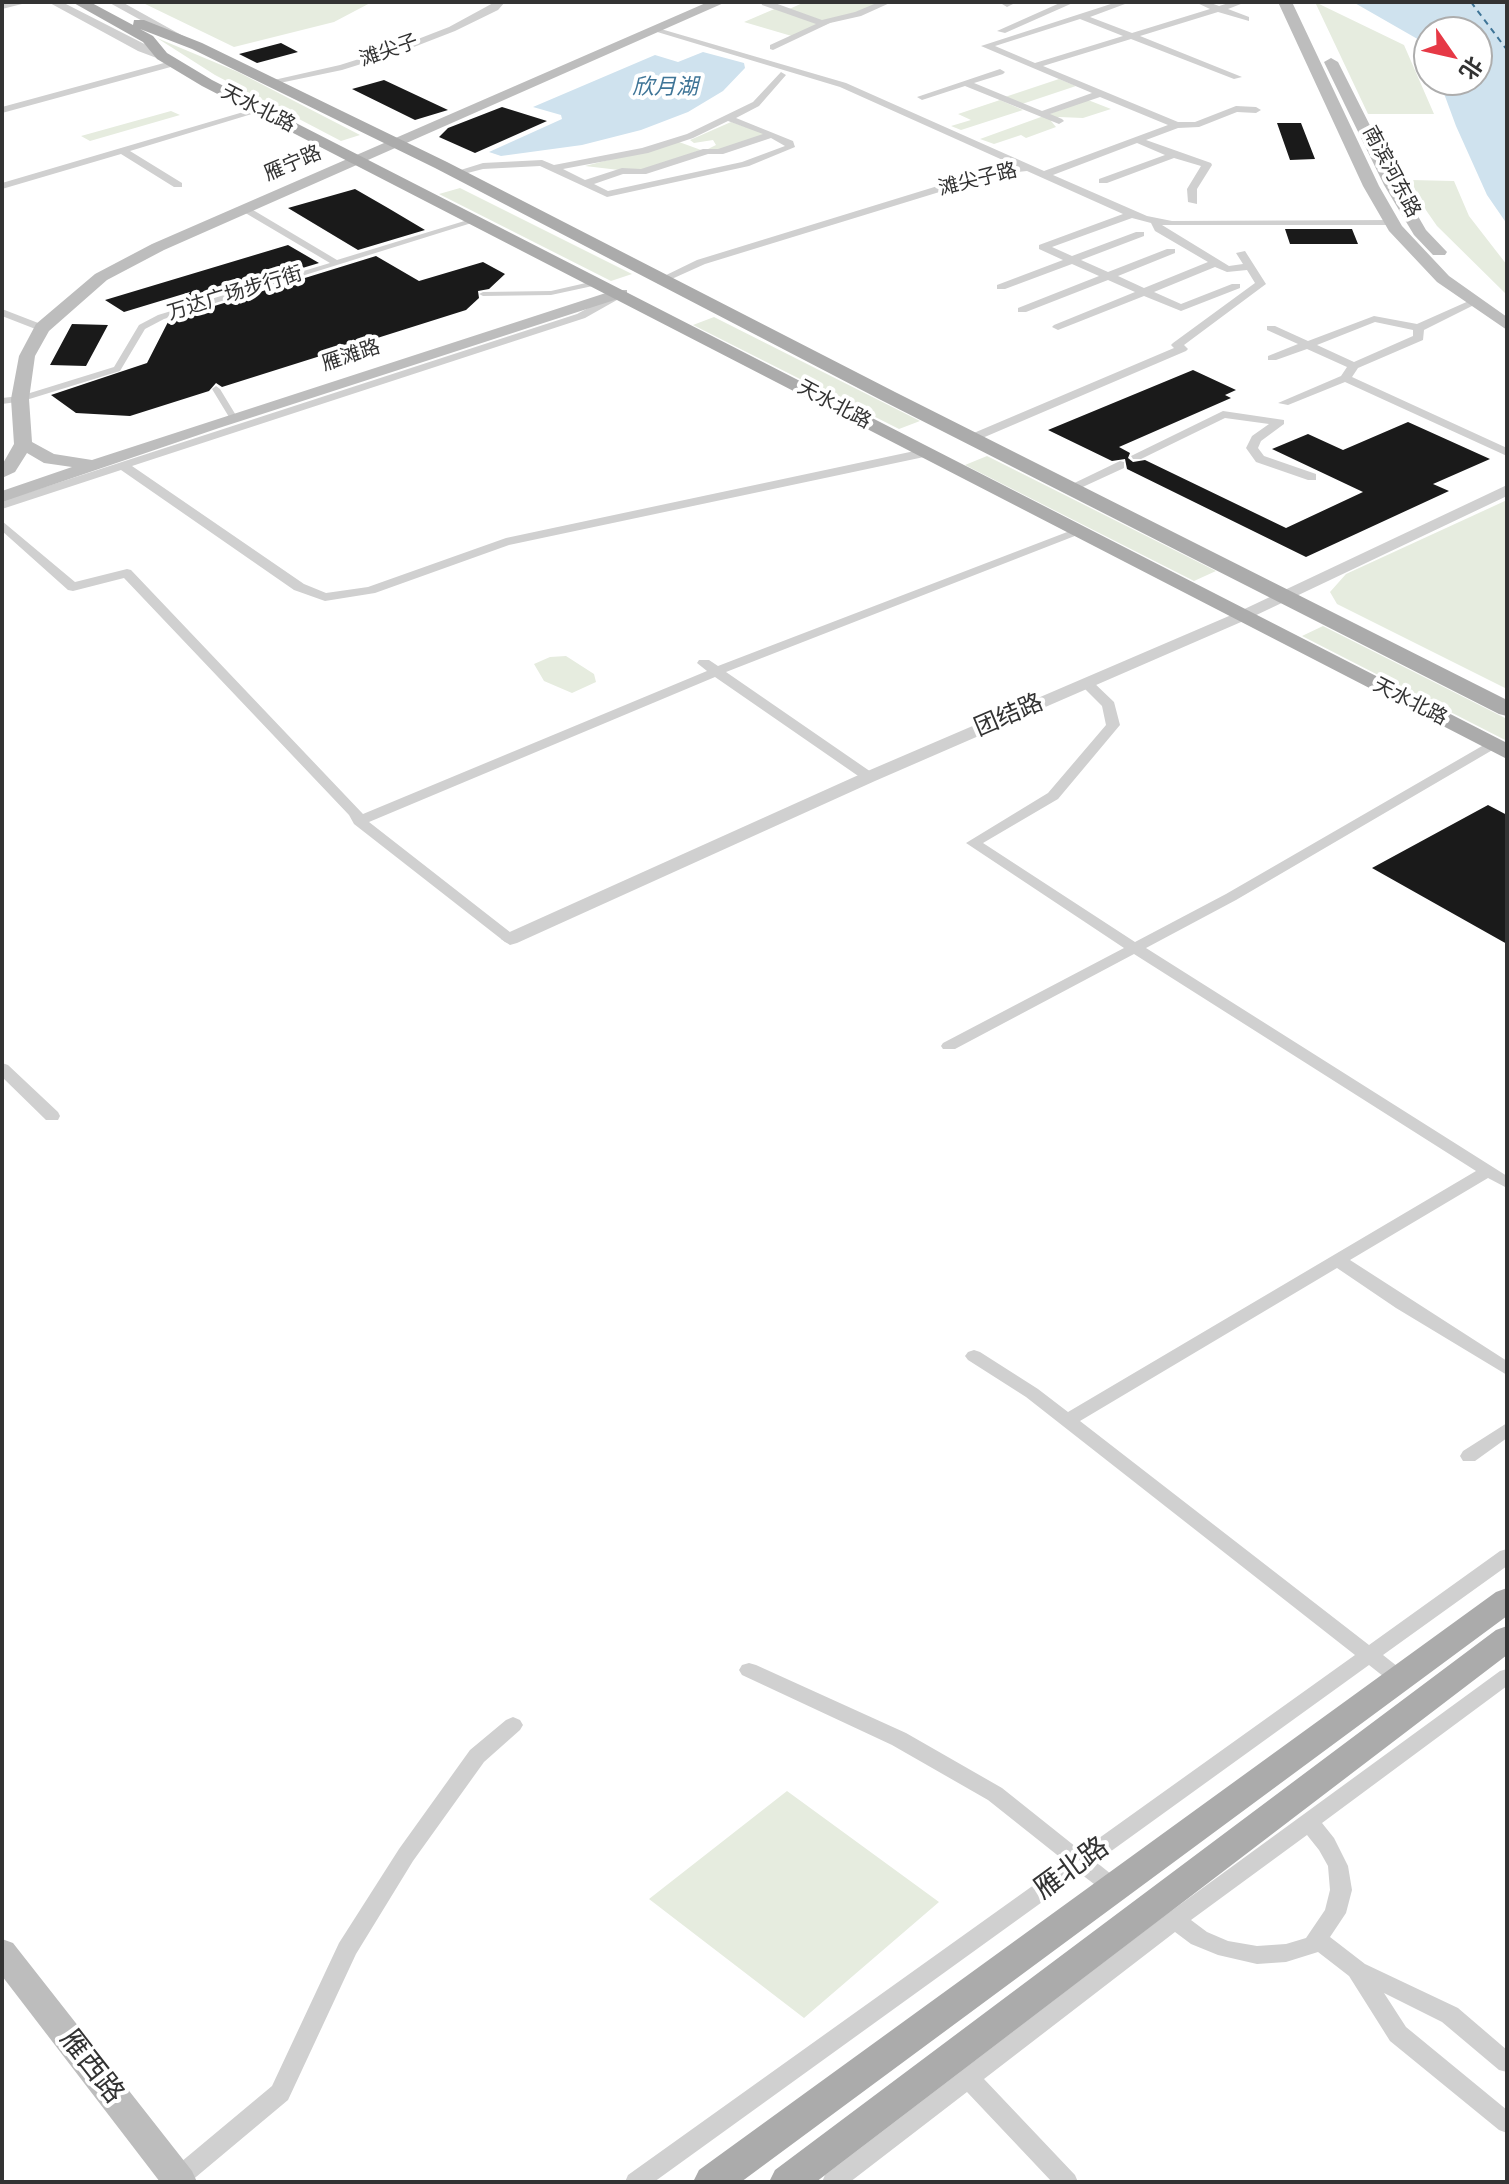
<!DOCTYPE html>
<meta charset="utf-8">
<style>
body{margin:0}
#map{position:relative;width:1509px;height:2184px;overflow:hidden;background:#fff;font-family:"Space Grotesk","Noto Sans SC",sans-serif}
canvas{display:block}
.frame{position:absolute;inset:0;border:4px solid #333;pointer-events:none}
.north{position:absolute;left:1413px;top:16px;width:80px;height:80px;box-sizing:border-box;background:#fff;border:2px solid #adadad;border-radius:50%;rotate:124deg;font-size:22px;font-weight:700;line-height:32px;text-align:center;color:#333}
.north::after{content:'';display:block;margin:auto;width:28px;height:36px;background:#e63946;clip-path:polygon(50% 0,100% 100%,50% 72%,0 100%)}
</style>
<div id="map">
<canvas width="1509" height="2184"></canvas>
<div class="frame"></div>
<div class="north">北</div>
</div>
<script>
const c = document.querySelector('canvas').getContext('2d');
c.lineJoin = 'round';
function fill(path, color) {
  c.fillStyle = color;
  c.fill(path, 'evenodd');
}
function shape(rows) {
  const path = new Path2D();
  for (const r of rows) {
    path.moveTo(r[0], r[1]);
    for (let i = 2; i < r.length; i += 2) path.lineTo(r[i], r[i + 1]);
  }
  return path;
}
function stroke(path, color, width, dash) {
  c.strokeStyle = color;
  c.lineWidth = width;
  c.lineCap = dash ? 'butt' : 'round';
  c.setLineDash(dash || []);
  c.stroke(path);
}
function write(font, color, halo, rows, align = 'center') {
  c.font = font + ' "Space Grotesk","Noto Sans SC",sans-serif';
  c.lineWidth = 8;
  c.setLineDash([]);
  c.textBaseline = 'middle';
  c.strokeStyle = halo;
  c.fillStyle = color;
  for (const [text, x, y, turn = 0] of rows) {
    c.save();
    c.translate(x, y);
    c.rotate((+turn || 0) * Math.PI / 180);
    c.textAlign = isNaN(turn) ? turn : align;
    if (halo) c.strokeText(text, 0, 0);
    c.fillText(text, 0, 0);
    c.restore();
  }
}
const green = shape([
 [141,2,372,2,334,22,234,47],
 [805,2,882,2,795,37,744,22,779,7,787,10],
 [1315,2,1404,45,1434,114,1368,114],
 [157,38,238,72,360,135,341,141,215,75],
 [1059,79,1076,86,1022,104,1005,97],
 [1000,100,1023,110,961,130,951,126,971,120,958,114],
 [1088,100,1111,109,1083,118,1059,117,1051,121,1056,127,1026,138,1021,135,994,144,980,139],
 [171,111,180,115,90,141,81,136],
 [731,122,766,134,714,151,708,149,716,145,713,140,694,143,690,140],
 [679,142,701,150,636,172,585,166],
 [1411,180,1454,181,1469,216,1507,265,1507,295,1437,226,1421,203],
 [460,188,632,274,611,281,439,194],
 [714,317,920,421,899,429,693,325],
 [987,456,1216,571,1194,581,965,465],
 [1507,500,1507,689,1337,604,1330,592,1346,574],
 [1323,626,1507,719,1507,741,1302,636],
 [566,656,594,674,596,682,572,693,544,681,534,664,550,657],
 [787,1791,939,1902,804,2018,649,1899]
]);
const water = shape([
 [1353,2,1507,2,1507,224,1487,195,1456,126,1439,80,1477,80,1477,32,1429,32,1429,56,1421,41],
 [703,52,744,63,745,68,723,91,688,112,641,130,582,145,501,156,489,152,562,119,561,115,533,107,655,55,678,62]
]);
const ferry = shape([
 [1471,2,1507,50]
]);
const building = shape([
 [281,43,298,52,257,63,239,54],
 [384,80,448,110,415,120,352,89],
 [502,107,547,121,475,153,439,137,448,128],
 [1277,123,1301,123,1315,159,1290,160],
 [355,189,388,208,425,230,358,250,288,208],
 [1285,229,1352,229,1358,244,1290,244],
 [288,245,319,263,180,305,190,292,124,312,105,300],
 [376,256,419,281,483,262,505,274,489,289,478,291,479,298,466,310,222,387,216,383,209,391,130,416,76,413,51,395,147,363,169,320],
 [72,324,108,325,86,366,50,365],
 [1193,370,1236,390,1225,395,1231,398,1119,447,1130,453,1128,458,1133,462,1145,460,1286,528,1363,492,1272,449,1308,434,1343,450,1408,422,1490,459,1433,484,1449,491,1306,557,1127,469,1125,459,1112,461,1048,430],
 [1488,805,1507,815,1507,944,1372,868]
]);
const pedestrian = shape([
 [242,207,248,207,337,260,471,219,478,221,164,319,145,329,120,371,23,401,17,401,17,397,114,367,139,325,158,315,330,263,242,211,242,207],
 [599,280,603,282,602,284,551,295,483,296,479,294,483,292,551,291,599,280],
 [216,386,220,389,237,417,236,419,229,417,212,389,216,386]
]);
const minor = shape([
 [495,2,505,2,498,10,455,31,406,50,342,70,270,85,265,82,340,65,400,46,449,27,495,2],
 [761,2,772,2,822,20,855,12,879,2,892,2,861,16,830,23,773,50,770,49,770,45,816,24,762,5,761,2],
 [1004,2,1017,2,1007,7,1002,4,1004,2],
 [1062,2,1075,2,1005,33,997,31,1062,2],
 [1117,2,1125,4,1090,17,1132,33,1210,9,1195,2,1208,2,1219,6,1232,2,1246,2,1228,9,1249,17,1249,21,1218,12,1140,36,1242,77,1234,79,1131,39,1043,66,1178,122,1195,122,1236,106,1256,107,1261,110,1256,113,1237,112,1199,127,1178,128,1146,140,1211,163,1212,165,1197,189,1197,204,1188,202,1187,189,1201,166,1174,158,1107,183,1099,183,1099,179,1165,155,1137,143,1053,175,1147,216,1172,221,1392,220,1397,223,1396,225,1162,225,1229,266,1243,264,1236,253,1245,251,1266,284,1184,345,1188,349,1186,351,973,442,969,441,969,435,1174,348,1171,345,1173,343,1255,283,1247,270,1227,272,1215,267,1154,292,1181,304,1232,284,1240,284,1240,288,1181,311,1144,296,1058,330,1052,327,1054,325,1135,292,1108,280,1026,312,1018,312,1018,308,1099,276,1072,264,1005,289,997,289,997,285,1063,260,1039,249,1039,245,1123,214,1027,171,998,174,705,264,665,282,656,280,697,260,993,169,1016,166,840,87,654,31,654,27,846,83,1044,171,1168,125,1100,97,1050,114,1062,119,1064,121,1059,124,965,86,922,100,917,97,1000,69,1005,72,1003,74,974,83,1042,111,1092,93,981,46,1117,2],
 [1080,19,1123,36,1035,63,995,46,1080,19],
 [1132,218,1151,223,1155,231,1208,262,1144,288,1118,276,1175,253,1175,249,1167,249,1108,272,1081,260,1144,236,1144,232,1136,232,1072,256,1052,247,1132,218],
 [175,60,180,63,178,65,2,113,2,107,175,60],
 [781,72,786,75,759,106,736,118,793,141,795,147,749,166,607,197,540,166,483,169,456,176,451,173,483,163,542,160,554,165,642,148,687,134,753,102,781,72],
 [728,121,763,134,718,149,703,149,641,169,622,168,585,180,563,169,648,153,693,138,728,121],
 [771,138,785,146,742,162,608,191,594,184,623,174,646,174,708,154,723,154,771,138],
 [257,108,265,110,130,151,182,183,182,187,174,187,121,154,2,189,2,183,257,108],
 [620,291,624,292,624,296,585,318,132,466,304,584,326,593,368,587,506,538,924,449,930,453,924,457,509,545,375,593,325,601,294,590,121,470,2,509,2,501,577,314,620,291],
 [1471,300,1480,302,1424,330,1423,340,1358,368,1352,377,1507,448,1507,456,1345,382,1288,405,1278,403,1341,376,1347,367,1307,349,1276,360,1268,360,1268,356,1298,344,1267,330,1267,326,1275,326,1308,341,1374,316,1417,324,1471,300],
 [1375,322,1413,330,1413,336,1354,362,1317,345,1375,322],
 [2,309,46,326,48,328,38,330,2,316,2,309],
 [20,396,26,399,24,401,2,404,2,398,20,396],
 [1223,411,1284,420,1284,424,1261,441,1258,448,1264,456,1316,474,1316,480,1308,480,1256,462,1246,448,1252,436,1269,424,1225,418,1141,459,1133,459,1131,456,1223,411],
 [1120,461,1124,462,1124,468,1074,491,1070,492,1064,488,1120,461],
 [2,521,75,582,127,569,131,570,363,814,707,671,697,663,699,660,709,660,718,666,1075,529,1079,528,1085,532,726,672,874,774,876,777,874,780,864,780,715,677,369,822,515,936,518,939,510,944,505,942,354,824,349,815,124,578,73,591,68,590,2,531,2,521],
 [1086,679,1091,680,1114,702,1120,725,1058,799,983,843,1135,942,1226,894,1489,742,1499,742,1501,745,1236,900,1146,948,1507,1176,1507,1188,1488,1178,1350,1260,1507,1361,1507,1375,1396,1308,1337,1268,1080,1421,1369,1645,1500,1551,1507,1549,1507,1566,1383,1655,1407,1674,1410,1679,1407,1684,1400,1687,1393,1684,1369,1665,1096,1862,1121,1882,1125,1888,1121,1894,1114,1897,1107,1894,1081,1874,654,2182,625,2182,628,2175,1066,1862,988,1800,892,1745,742,1675,739,1670,742,1665,749,1663,756,1665,906,1733,1002,1788,1081,1851,1355,1655,1026,1397,968,1360,965,1356,968,1352,974,1350,980,1352,1038,1389,1068,1412,1476,1171,1134,954,955,1049,943,1049,941,1046,943,1043,1124,948,966,843,1048,793,1106,725,1102,706,1079,683,1086,679],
 [2,1063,8,1065,58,1112,60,1116,58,1120,46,1120,2,1077,2,1063],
 [1507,1423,1507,1438,1475,1461,1463,1461,1460,1456,1463,1451,1507,1423],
 [1507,1669,1507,1686,1322,1823,1334,1838,1348,1866,1352,1890,1346,1913,1330,1937,1365,1964,1458,2008,1507,2050,1507,2072,1499,2070,1442,2022,1384,1993,1406,2027,1507,2110,1507,2133,1499,2130,1390,2041,1349,1976,1318,1952,1286,1962,1257,1964,1218,1955,1191,1944,1175,1932,984,2079,1075,2175,1078,2182,1052,2182,967,2092,850,2182,822,2182,825,2175,1167,1914,1500,1671,1507,1669],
 [1307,1835,1319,1850,1328,1866,1330,1890,1325,1910,1306,1938,1286,1944,1257,1946,1228,1941,1207,1932,1191,1920,1307,1835],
 [513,1717,520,1720,523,1725,520,1730,484,1762,413,1861,356,1954,288,2100,190,2182,167,2182,169,2172,272,2086,339,1943,399,1849,470,1750,506,1720,513,1717]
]);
const tertiary = shape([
 [24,2,22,4,2,9,2,3,24,2],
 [48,2,62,2,168,56,162,60,138,51,48,2],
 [108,2,122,2,185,37,175,39,108,2],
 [1507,485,1507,496,1248,619,875,781,517,943,510,945,501,939,503,935,863,773,1236,613,1507,485]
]);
const secondary = shape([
 [708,2,726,2,164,250,107,280,49,331,35,356,29,399,32,442,54,454,92,460,615,290,627,290,627,296,219,428,2,502,2,491,72,467,44,463,27,453,15,472,2,478,2,465,14,444,11,399,19,356,36,324,95,274,152,244,708,2],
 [1278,2,1292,2,1379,186,1402,226,1449,276,1507,317,1507,330,1437,282,1389,231,1363,186,1278,2],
 [1331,58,1338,62,1400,185,1426,230,1447,252,1445,255,1433,255,1414,235,1384,185,1324,62,1331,58],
 [2,1939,13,1943,192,2171,197,2182,160,2182,2,1976,2,1939]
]);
const primary = shape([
 [72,2,90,2,133,25,134,20,144,20,202,43,447,162,895,392,1507,700,1507,716,1499,714,881,400,435,168,192,49,140,29,153,36,167,53,212,80,1507,743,1507,759,202,86,157,59,143,42,72,2],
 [1507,1588,1507,1616,741,2182,693,2182,699,2170,1496,1592,1507,1588],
 [1507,1626,1507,1655,816,2182,769,2182,775,2170,1496,1630,1507,1626]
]);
const farStreetnames = [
 ["滩尖子",389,51,-19],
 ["天水北路",258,109,27],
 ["雁宁路",293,164,-23],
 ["南滨河东路",1391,172,62],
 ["滩尖子路",978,180,-14],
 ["万达广场步行街",235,294,-17],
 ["雁滩路",351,356,-18],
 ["天水北路",834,405,28],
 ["天水北路",1410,702,27]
];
const farWaternames = [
 ["欣月湖",665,88]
];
const streetNames = [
 ["团结路",1009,716,-23]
];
const nearStreetnames = [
 ["雁北路",1072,1869,-36],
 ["雁西路",91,2067,52]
];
fill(green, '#e6ecdf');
fill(water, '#cfe2ee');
stroke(ferry, '#3f7597', 2, [6, 5]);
fill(building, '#1a1a1a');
fill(pedestrian, '#d0d0d0');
fill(minor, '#d0d0d0');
fill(tertiary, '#d0d0d0');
fill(secondary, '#bdbdbd');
fill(primary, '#ababab');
write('20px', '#333', '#fff', farStreetnames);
write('italic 22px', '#3f7597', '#fff', farWaternames);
write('24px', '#333', '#fff', streetNames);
write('28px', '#333', '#fff', nearStreetnames);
</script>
